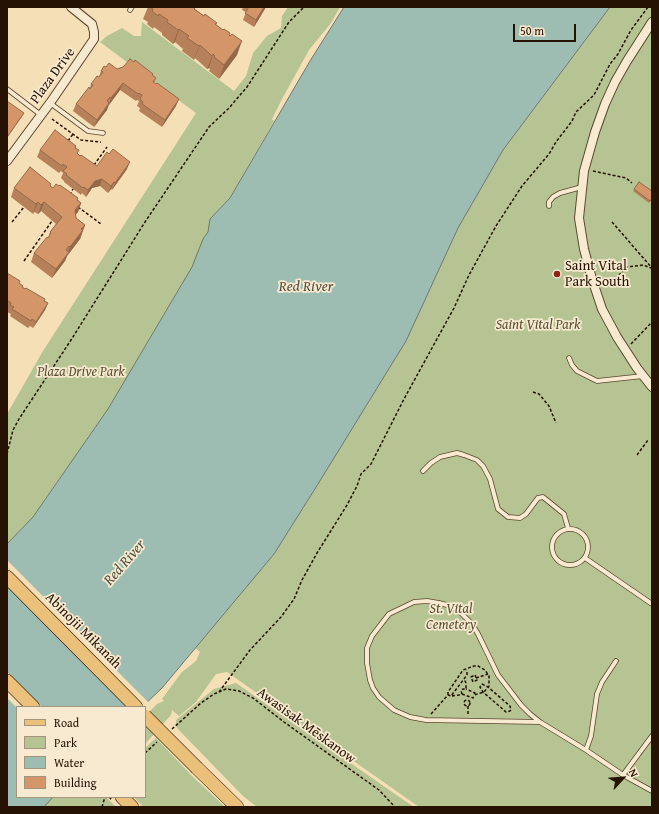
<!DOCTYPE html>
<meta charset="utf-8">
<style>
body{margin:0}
#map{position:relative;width:659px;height:814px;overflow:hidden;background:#f5dfb6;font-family:"Gentium Book Plus",serif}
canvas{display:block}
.frame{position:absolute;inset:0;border:8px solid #261203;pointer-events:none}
.legend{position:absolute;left:16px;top:706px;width:130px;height:92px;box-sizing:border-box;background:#f8ead0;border:1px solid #a4947e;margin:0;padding:5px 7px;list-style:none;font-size:12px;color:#261203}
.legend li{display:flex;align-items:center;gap:8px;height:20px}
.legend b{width:20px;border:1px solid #a4947e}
.north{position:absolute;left:603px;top:758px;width:40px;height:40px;-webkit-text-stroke:3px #f8ead0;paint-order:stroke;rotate:64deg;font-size:11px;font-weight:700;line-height:16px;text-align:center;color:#261203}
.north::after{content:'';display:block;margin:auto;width:14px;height:18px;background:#261203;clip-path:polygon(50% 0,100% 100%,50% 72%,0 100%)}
.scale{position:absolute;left:513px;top:24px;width:63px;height:18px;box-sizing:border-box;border:2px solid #261203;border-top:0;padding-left:5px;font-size:12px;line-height:14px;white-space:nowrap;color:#261203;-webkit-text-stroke:3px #f8ead0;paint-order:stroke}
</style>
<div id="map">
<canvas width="659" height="814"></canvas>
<div class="frame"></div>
<ul class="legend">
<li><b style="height:5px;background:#eac07b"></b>Road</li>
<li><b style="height:11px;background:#b6c393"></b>Park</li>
<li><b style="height:11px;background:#9dbcb2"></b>Water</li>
<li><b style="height:11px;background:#d49669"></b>Building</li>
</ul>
<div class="north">N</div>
<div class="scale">50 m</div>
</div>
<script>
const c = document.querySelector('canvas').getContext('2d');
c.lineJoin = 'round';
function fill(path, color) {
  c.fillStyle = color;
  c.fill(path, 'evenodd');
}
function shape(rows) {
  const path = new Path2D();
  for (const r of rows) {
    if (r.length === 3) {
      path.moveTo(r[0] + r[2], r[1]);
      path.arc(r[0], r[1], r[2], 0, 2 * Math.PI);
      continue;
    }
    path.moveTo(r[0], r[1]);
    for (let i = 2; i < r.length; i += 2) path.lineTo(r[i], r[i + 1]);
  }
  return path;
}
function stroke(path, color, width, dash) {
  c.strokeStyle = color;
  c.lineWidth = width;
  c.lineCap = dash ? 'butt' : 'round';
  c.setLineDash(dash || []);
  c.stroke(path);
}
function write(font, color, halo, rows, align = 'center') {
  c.font = font + ' "Gentium Book Plus",serif';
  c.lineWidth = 3.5;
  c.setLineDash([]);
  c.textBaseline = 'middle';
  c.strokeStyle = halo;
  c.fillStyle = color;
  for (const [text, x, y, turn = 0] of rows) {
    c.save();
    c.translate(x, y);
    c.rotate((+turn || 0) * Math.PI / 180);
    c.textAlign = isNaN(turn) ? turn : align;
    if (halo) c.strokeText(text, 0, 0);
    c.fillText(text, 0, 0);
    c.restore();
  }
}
const green = shape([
 [288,7,340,7,331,23,309,50,281,101,272,119,274,121,230,198,210,219,208,232,203,239,192,267,108,409,33,517,7,544,7,414,43,351,196,113,100,42,107,36,122,28,134,36,141,36,142,22,234,91,246,76,253,53,267,36,281,28,282,16],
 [610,7,652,7,652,807,419,807,227,672,216,674,196,702,179,716,172,710,171,715,145,744,145,716,157,704,164,701,162,699,182,672,196,661,200,652,195,648,274,554,282,541,406,341,458,228,503,150],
 [236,683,395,794,414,807,257,807,243,796,177,728,176,720,214,689],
 [156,738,192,776,225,807,143,807,134,797,145,797,145,748],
 [53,797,106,797,116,807,44,807]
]);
const water = shape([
 [344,7,610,7,503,150,458,228,406,341,318,484,274,554,162,688,142,707,17,707,17,797,53,797,44,807,7,807,7,544,33,517,108,409,192,267,203,239,208,232,210,219,230,198,310,61,344,7]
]);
const pier = shape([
 [7,560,149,703,145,707,128,707,7,585],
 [7,672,42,707,17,708,7,698]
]);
const path = shape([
 [52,119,81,140,101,142],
 [68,141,73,134],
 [94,165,107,147],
 [593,171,626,178,632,183],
 [70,195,73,189],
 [78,207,101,224],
 [12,222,24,207],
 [612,222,652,268],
 [24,261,52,221],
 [615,279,627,267,643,265,651,268],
 [631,344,652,322],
 [533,392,539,394,549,406,556,423],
 [7,454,13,430,19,419,71,340,145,222,209,127,229,108,247,87,289,22,304,7],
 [637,455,648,440],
 [475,675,477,680,473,682,471,677,475,675],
 [476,678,488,674],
 [482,684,488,687,510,706,511,710,510,711,506,712,483,692,480,687,482,684],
 [219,692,250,650,281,617,294,599,302,580,317,553,347,505,357,486,361,474,371,464,404,399,454,308,469,275,496,226,522,186,549,154,556,142,572,121,576,112,594,95,610,64,618,54,631,30,648,7],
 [462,694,473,698,474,696],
 [448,695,448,692,463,670,474,666,478,666,485,670,489,676,489,686,484,692,474,695,475,693,466,689],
 [452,696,459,695,462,694,461,691,463,689,466,689,466,683,464,679],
 [467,703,3],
 [431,714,448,695,451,696,467,675,467,672,466,670],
 [468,714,468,706],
 [172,729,201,703,214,694,226,689,239,691,253,698,284,722,379,790,395,807],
 [145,753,157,742],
 [109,797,112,800],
 [102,807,104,800,107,797]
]);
const lane = shape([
 [130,10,132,7],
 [7,89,41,115],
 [50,103,88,131,103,133],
 [549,206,549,202,553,197,560,193,582,187],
 [569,358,572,365,577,371,597,381,643,376],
 [423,471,431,463,440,457,457,453,464,455,477,460,483,466,490,479,498,509,508,517,520,518,526,514,538,498,543,497,564,514,568,528],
 [570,547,18],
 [585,558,652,604],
 [540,722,426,720,410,717,394,710,379,697,373,688,370,680,367,663,367,648,372,636,389,614,414,602,427,601,439,603,451,606,460,612,472,624,478,634,498,675,521,705,530,714,540,722,586,750,623,775,652,791],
 [586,750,591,736,597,694,602,682,616,661],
 [623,775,652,736]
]);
const street = shape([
 [652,22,627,61,615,82,605,104,595,132,584,171,579,218,584,249,592,279,602,309,617,337,637,368,652,387],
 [7,161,50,103,94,39,94,32,92,24,71,7]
]);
const primary = shape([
 [7,577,136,707],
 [7,681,33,707],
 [197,768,237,807],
 [122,797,132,807]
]);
const primaryBridge = shape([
 [145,716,197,768]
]);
const wall = shape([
 [148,7,195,7,195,9,223,30,230,33,229,35,237,55,219,79,209,71,210,69,209,68,207,69,195,58,194,60,182,51,183,49,175,42,173,44,162,35,162,33,154,27,153,29,147,24,148,22,143,19],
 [243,7,266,7,254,27,243,20,246,12,242,10],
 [106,67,152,76,156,78,154,83,176,106,162,127,139,111,140,108,137,106,139,101,137,100,136,101,120,90,109,105,107,110,94,127,73,111,76,104,90,88,91,84,99,77,101,71],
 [76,146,76,148,78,154,97,166,127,169,112,190,111,189,108,193,100,186,92,188,86,197,82,193,81,195,64,182,64,181,61,178,63,173,61,171,59,173,37,157,40,150],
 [50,186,53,188,78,200,81,203,78,212,75,215,76,218,85,225,80,239,67,256,65,261,52,278,31,262,34,253,48,238,50,232,56,224,41,211,38,214,34,212,33,214,11,197,14,188],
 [634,189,652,191,652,199,649,203,633,191],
 [7,273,19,283,22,287,48,303,45,310,33,328,30,326,28,328,10,316,11,314,7,312,8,310,7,309]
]);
const shadedWall = shape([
 [264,7,266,7,254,27,256,20],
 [179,29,175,42,173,44,178,30],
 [242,41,237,55,219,79,224,65],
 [200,45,195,58,194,60,199,46],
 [213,54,209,68,207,69,212,56],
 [123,83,120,90,109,105,111,98],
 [179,99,176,106,162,127,165,120],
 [109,103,107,110,94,127,97,120],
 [24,113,23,115,7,138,7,137],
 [130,162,127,169,112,190,115,183],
 [102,179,100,186,92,188,86,197,88,190,95,181],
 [114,182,111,189,108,193,111,186],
 [38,202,34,212,33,214,36,204],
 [44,202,41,211,38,214,41,205],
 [81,203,78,212,72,219,75,210],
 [85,225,80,239,67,256,65,261,52,278,56,269,68,252,70,247],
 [48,303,45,310,33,328,36,322]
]);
const building = shape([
 [150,7,195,7,194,9,204,16,205,14,217,23,215,24,223,30,224,29,230,33,229,35,230,36,232,34,242,41,224,65,214,57,215,56,213,54,212,56,200,45,199,46,187,38,189,36,179,29,178,30,167,22,168,20,159,14,158,16,152,11,153,9,150,7],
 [249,7,264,7,256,20,245,13,249,7],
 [130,59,134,62,135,60,153,74,152,75,156,78,153,82,156,84,157,83,179,99,165,120,142,104,143,102,140,99,142,95,139,93,138,94,123,83,111,98,110,97,107,101,109,103,97,120,76,104,89,87,90,89,93,85,91,84,97,76,99,77,103,72,101,71,104,66,106,67,109,63,117,69,123,67,130,59],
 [7,101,24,113,7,137,7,101],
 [55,130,76,146,75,148,79,150,77,153,80,156,81,155,97,166,107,152,109,154,113,149,130,162,115,183,114,182,111,186,102,179,95,181,88,190,84,187,83,188,66,175,67,174,63,171,67,167,63,164,62,166,40,150,55,130],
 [30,167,51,184,50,186,53,188,56,184,59,186,60,185,78,198,77,200,81,203,75,210,76,218,85,225,81,229,83,230,70,247,69,246,66,250,69,252,56,269,34,253,47,237,48,238,51,233,50,232,62,217,44,202,41,205,38,202,36,204,14,188,30,167],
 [639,182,652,191,652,198,650,201,634,189,639,182],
 [7,273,20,281,19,283,23,286,22,287,25,289,26,288,45,299,44,301,48,303,36,322,32,319,31,321,12,309,14,307,10,305,11,303,8,301,7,302,7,273]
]);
const markers = [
 [557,274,4,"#8f2418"]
];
const streetNames = [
 ["Plaza Drive",53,76,-54],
 ["Abinojii Mikanah",83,631,45],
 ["Awasisak Mēskanow",306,726,36]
];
const poiNames = [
 ["Saint Vital",565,266],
 ["Park South",565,282]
];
const parkNames = [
 ["Saint Vital Park",538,325],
 ["Plaza Drive Park",81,372],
 ["St. Vital",451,609],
 ["Cemetery",451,625]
];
const waterNames = [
 ["Red River",306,287],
 ["Red River",125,563,-49]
];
fill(green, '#b6c393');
fill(water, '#9dbcb2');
stroke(water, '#6d786c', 1);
fill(pier, '#f5dfb6');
stroke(lane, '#5a4530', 5.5);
stroke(street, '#5a4530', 10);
stroke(primary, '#261203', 14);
stroke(path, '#261203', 1.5, [3, 2]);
stroke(lane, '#f8ead0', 4);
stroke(street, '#f8ead0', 8);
stroke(primary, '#eac07b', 13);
stroke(primaryBridge, '#261203', 14, []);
stroke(primaryBridge, '#eac07b', 13);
fill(wall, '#b6815a');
fill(shadedWall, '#94694a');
fill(building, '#d49669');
stroke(building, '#94694a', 1);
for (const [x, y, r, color] of markers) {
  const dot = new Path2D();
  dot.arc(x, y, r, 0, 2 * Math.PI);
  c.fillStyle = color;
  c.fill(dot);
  stroke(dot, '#f8ead0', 1.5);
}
write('14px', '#261203', '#f8ead0', streetNames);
write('14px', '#261203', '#f8ead0', poiNames, 'left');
write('italic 14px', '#585035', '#f8ead0', parkNames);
write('italic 15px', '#504e40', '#f8ead0', waterNames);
</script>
